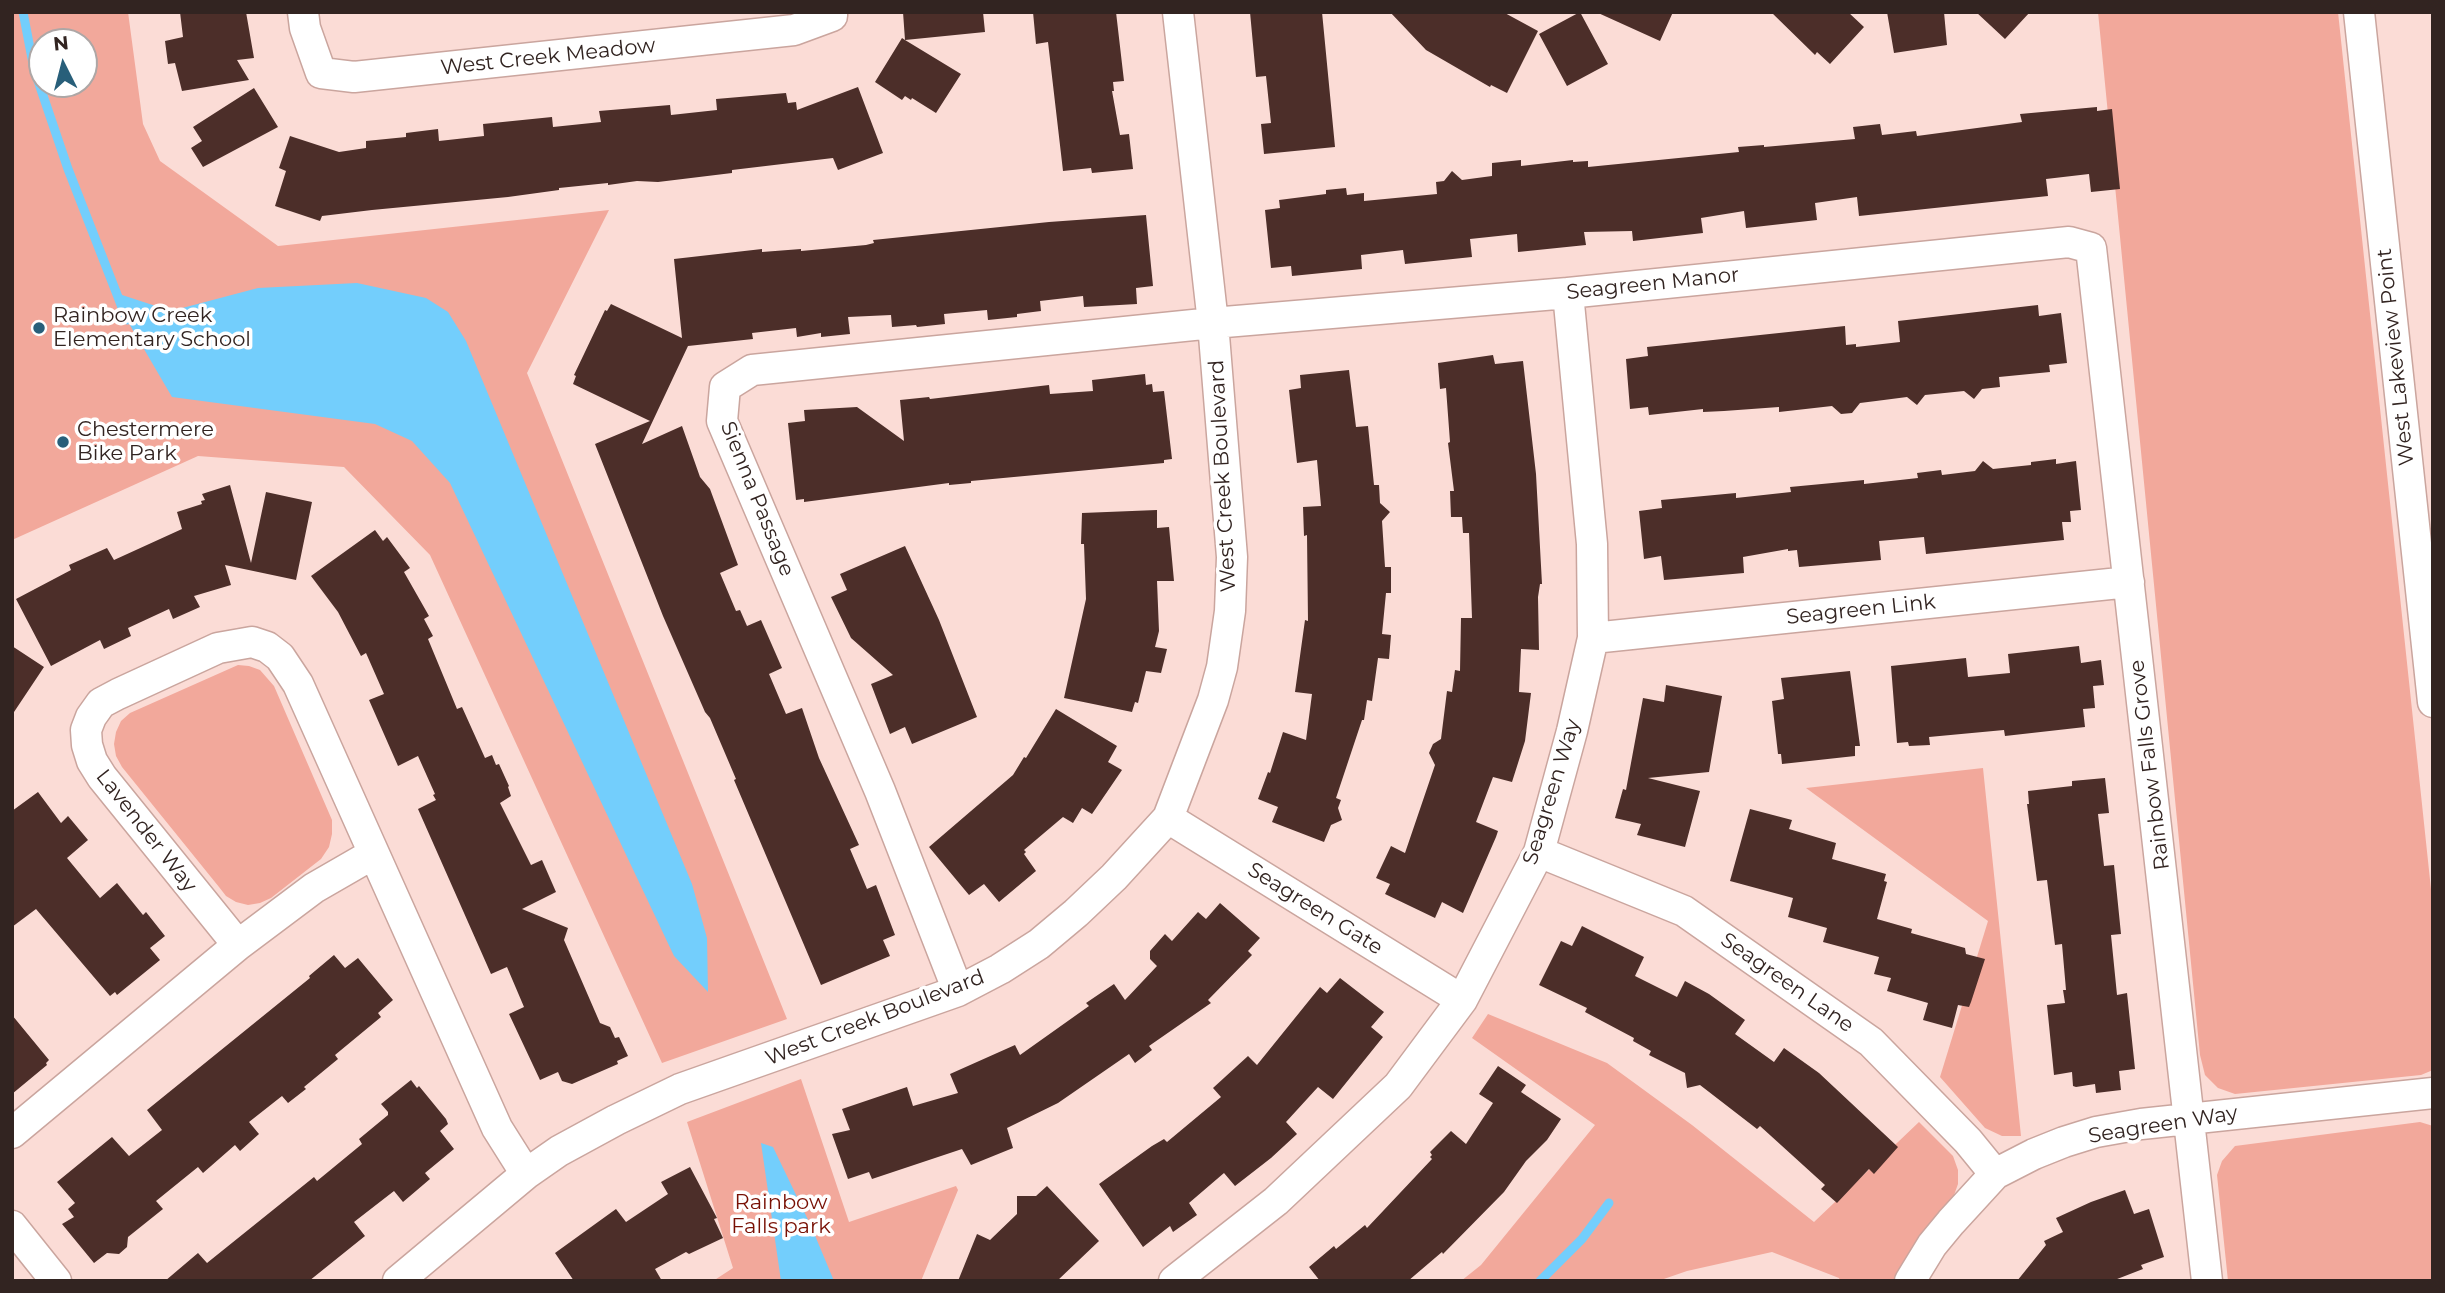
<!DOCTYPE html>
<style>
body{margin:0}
#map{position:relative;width:2445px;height:1293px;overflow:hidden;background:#fbdcd6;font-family:Montserrat,sans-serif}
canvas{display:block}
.frame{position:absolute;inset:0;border:14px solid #322421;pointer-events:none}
.north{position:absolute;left:28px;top:28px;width:70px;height:70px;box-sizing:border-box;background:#fff;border:2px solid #ada7a6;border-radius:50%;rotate:354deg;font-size:19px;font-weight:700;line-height:28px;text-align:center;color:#322421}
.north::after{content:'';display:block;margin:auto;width:24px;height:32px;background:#285f7a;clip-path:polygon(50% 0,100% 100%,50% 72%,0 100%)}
</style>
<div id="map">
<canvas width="2445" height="1293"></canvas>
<div class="frame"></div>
<div class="north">N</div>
</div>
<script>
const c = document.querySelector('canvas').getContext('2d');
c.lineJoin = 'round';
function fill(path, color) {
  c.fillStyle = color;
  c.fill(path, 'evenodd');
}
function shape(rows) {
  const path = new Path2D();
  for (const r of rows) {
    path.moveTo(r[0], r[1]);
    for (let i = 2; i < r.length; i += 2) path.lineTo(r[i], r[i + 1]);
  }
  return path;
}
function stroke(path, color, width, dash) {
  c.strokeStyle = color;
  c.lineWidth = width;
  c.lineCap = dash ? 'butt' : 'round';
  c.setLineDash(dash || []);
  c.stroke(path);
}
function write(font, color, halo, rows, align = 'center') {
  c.font = font + ' Montserrat,sans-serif';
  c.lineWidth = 7;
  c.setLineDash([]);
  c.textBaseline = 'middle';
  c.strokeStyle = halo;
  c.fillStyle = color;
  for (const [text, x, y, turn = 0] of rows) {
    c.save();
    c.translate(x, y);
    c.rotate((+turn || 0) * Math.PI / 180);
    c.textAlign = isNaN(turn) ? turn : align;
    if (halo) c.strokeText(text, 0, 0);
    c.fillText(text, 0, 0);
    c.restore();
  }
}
const green = shape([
 [12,12,128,12,143,124,160,161,278,246,609,210,527,373,787,1019,662,1063,430,555,344,467,198,456,12,540],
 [42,42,84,42,84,84,42,84],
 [2098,12,2338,12,2433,908,2433,1070,2421,1075,2235,1094,2218,1088,2205,1075,2200,1055],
 [238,665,249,666,260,670,274,686,332,820,332,834,329,847,321,859,271,898,260,903,248,905,236,902,226,896,219,887,122,767,116,756,114,744,116,732,121,721,130,713],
 [1983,768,2021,1136,2002,1136,1985,1128,1940,1077,1988,921,1806,788],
 [1488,1014,1607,1063,1692,1125,1814,1222,1919,1122,1953,1156,1958,1170,1958,1184,1953,1198,1919,1238,1895,1281,1840,1281,1839,1278,1772,1252,1687,1271,1658,1281,1461,1281,1481,1265,1595,1125,1472,1038],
 [801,1079,849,1222,956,1186,958,1190,921,1281,713,1281,733,1268,687,1122],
 [2420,1122,2433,1126,2433,1281,2228,1281,2217,1175,2222,1161,2235,1146]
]);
const water = shape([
 [357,283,426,298,448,312,466,341,692,884,707,938,708,992,674,956,450,483,412,441,375,424,172,397,127,320,116,293,171,311,258,288],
 [761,1143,773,1147,811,1226,834,1281,781,1281]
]);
const stream = shape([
 [23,12,34,69,68,169,127,320],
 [1540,1281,1582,1239,1609,1203]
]);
const building = shape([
 [180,12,246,12,254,58,237,60,249,80,182,91,175,63,168,64,165,41,183,37],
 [903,12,983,12,985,32,905,40,961,74,936,113,912,98,911,100,905,96,902,100,875,82,902,38,905,40],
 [1033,12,1116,12,1124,81,1113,82,1114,91,1112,91,1120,135,1129,134,1133,169,1092,173,1091,168,1063,171,1048,42,1036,44],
 [1250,12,1322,12,1335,147,1264,154,1261,124,1271,123,1266,76,1256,77],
 [1390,12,1503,12,1538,31,1507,93,1491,85,1490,87,1426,50],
 [1580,12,1608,64,1567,86,1539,34],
 [1596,12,1673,12,1660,41],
 [1771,12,1848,12,1864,27,1830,64,1817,52,1815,55],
 [1887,12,1944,12,1947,45,1894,53],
 [1976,12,2030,12,2005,39],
 [858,87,883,153,838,170,833,158,732,170,732,173,658,182,637,181,608,185,608,183,559,188,559,190,508,197,372,210,322,216,320,221,275,206,286,171,279,168,290,136,339,152,366,148,366,141,406,137,406,133,438,129,439,141,484,136,483,124,552,117,553,127,601,122,599,111,670,105,671,115,717,110,716,99,786,93,788,103,796,102,797,110],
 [254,88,278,127,203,167,191,148,202,141,193,127],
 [2097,107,2097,111,2112,109,2120,189,2091,192,2089,174,2046,179,2048,196,1859,216,1857,197,1815,203,1817,220,1746,228,1744,211,1701,218,1703,233,1633,241,1632,231,1584,232,1586,245,1518,252,1517,234,1470,239,1472,257,1405,264,1403,250,1361,255,1362,269,1292,276,1291,266,1271,268,1265,210,1280,208,1279,200,1326,194,1326,190,1346,188,1347,195,1364,193,1364,201,1437,194,1436,182,1444,181,1452,171,1462,180,1492,176,1492,163,1521,160,1521,166,1573,160,1573,162,1588,161,1588,167,1739,152,1738,147,1764,145,1764,147,1855,139,1853,127,1880,124,1882,135,1916,131,1917,136,2022,122,2020,114],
 [1146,215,1153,286,1136,288,1137,304,1084,307,1083,296,1040,301,1041,311,1017,314,1017,317,988,320,987,310,944,314,945,324,917,327,916,325,892,327,891,315,848,317,850,334,821,337,821,333,797,337,796,328,752,333,753,339,688,346,642,444,682,426,700,477,710,489,738,565,720,573,736,611,740,610,747,626,761,620,782,668,769,674,786,714,802,708,819,758,859,845,850,849,867,889,876,885,895,935,883,940,890,956,821,985,734,780,736,779,710,718,705,712,663,616,595,444,650,421,573,384,576,376,574,375,605,310,607,311,611,304,682,338,674,259,762,249,762,252,801,249,801,251,866,245,874,243,873,240,1049,222],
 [2038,305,2039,316,2061,313,2067,363,2049,365,2050,372,1999,377,2000,387,1982,389,1974,399,1964,391,1925,395,1917,405,1907,397,1876,401,1860,403,1852,413,1841,414,1832,406,1779,412,1779,407,1724,411,1703,412,1703,409,1649,415,1648,407,1630,409,1626,359,1648,356,1647,347,1845,326,1846,345,1856,344,1856,347,1900,342,1898,321],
 [1493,355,1495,364,1523,361,1536,474,1542,584,1540,584,1538,597,1539,650,1521,649,1519,692,1531,693,1525,741,1512,782,1493,777,1476,822,1498,831,1496,837,1463,913,1442,902,1435,918,1385,894,1390,884,1376,878,1391,846,1405,853,1435,765,1429,753,1433,744,1441,739,1447,691,1452,692,1455,670,1460,671,1461,618,1472,618,1469,533,1463,533,1462,517,1451,517,1450,491,1454,491,1448,443,1450,442,1446,388,1440,389,1438,363],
 [1349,370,1356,427,1368,426,1374,485,1379,485,1380,503,1390,512,1382,521,1385,567,1391,567,1391,593,1386,593,1382,634,1391,635,1389,659,1378,658,1372,701,1367,700,1364,720,1362,720,1336,798,1341,800,1338,808,1342,820,1331,825,1324,842,1272,822,1278,807,1258,799,1268,772,1270,773,1283,732,1306,740,1312,694,1295,692,1305,620,1308,621,1307,535,1304,536,1303,507,1321,506,1317,460,1297,463,1289,390,1301,388,1300,375],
 [1145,374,1146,385,1152,384,1153,392,1164,391,1172,459,1164,460,1164,463,971,481,971,483,949,485,949,483,804,502,804,499,796,500,788,423,805,421,804,410,857,407,904,441,900,400,929,397,930,399,1049,385,1050,394,1093,391,1092,380],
 [2056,459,2056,464,2076,461,2081,510,2070,511,2071,522,2062,522,2064,540,1926,554,1924,537,1879,541,1881,560,1799,567,1797,550,1788,551,1788,549,1743,557,1744,573,1664,580,1661,556,1644,559,1639,511,1662,508,1661,500,1736,493,1736,498,1791,492,1790,487,1864,480,1864,484,1918,478,1917,473,1941,470,1942,475,1975,471,1983,461,1993,469,2031,465,2031,462],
 [230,485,251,563,266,492,312,502,296,580,225,565,231,585,194,596,200,607,173,619,169,609,128,628,131,636,104,649,100,640,51,666,16,599,71,570,69,565,107,548,114,560,182,529,177,512,202,504,201,501,205,500,202,494],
 [1157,510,1157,528,1169,527,1174,581,1157,581,1159,631,1155,647,1167,649,1161,673,1146,671,1138,703,1135,702,1132,712,1064,698,1086,599,1084,544,1081,544,1082,513],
 [375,530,383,541,387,537,410,568,404,572,429,616,424,619,433,636,428,639,457,709,462,707,485,758,492,755,496,765,499,764,509,786,508,787,511,796,500,803,531,865,542,860,556,892,522,909,568,928,564,940,600,1023,610,1027,615,1038,619,1037,628,1056,617,1061,618,1064,572,1084,562,1081,558,1072,540,1080,509,1014,524,1007,507,967,491,974,418,809,436,800,433,795,435,794,418,756,398,766,369,700,384,694,366,653,361,656,338,612,311,576],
 [905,546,939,620,977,717,912,744,905,727,890,734,871,684,893,675,851,638,831,597,847,590,840,574],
 [12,646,44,667,12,715],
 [2079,646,2081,663,2101,660,2104,685,2093,686,2095,708,2083,709,2085,727,2005,736,2004,730,1929,737,1930,745,1909,746,1908,742,1897,743,1891,666,1966,658,1968,677,2010,673,2008,654],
 [1850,671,1860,746,1855,746,1855,756,1782,764,1781,754,1778,754,1772,701,1784,699,1781,678],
 [1666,685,1722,696,1709,772,1648,778,1700,791,1685,847,1637,835,1641,824,1615,818,1623,789,1626,790,1643,698,1664,702],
 [1056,709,1117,746,1108,762,1122,770,1092,814,1082,808,1073,823,1063,817,1024,850,1026,852,1024,854,1036,871,999,902,984,884,969,895,929,847,1013,775,1024,757,1026,758],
 [2105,778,2109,813,2098,814,2104,866,2114,865,2121,934,2111,935,2117,995,2127,993,2135,1069,2119,1071,2121,1090,2096,1093,2095,1084,2076,1087,2073,1086,2072,1072,2054,1075,2047,1005,2065,1003,2063,990,2066,990,2062,944,2055,945,2047,880,2037,881,2027,804,2029,804,2028,791,2072,786,2072,781],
 [38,792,61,823,68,816,88,840,67,858,100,898,117,883,143,915,146,912,165,936,150,948,160,960,117,995,115,992,110,996,36,909,12,927,12,811],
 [1750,809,1792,820,1789,829,1836,843,1832,859,1886,874,1884,881,1887,882,1877,919,1912,929,1911,933,1965,948,1966,954,1985,959,1971,1002,1969,1007,1958,1005,1952,1028,1923,1020,1928,1003,1887,991,1891,978,1874,974,1879,957,1823,942,1827,928,1788,917,1793,898,1730,881],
 [1220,903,1260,938,1248,951,1252,955,1208,1000,1211,1003,1149,1046,1152,1050,1135,1063,1129,1054,1058,1103,1007,1128,1013,1148,971,1165,962,1149,872,1179,869,1172,848,1179,832,1134,850,1130,842,1109,907,1087,913,1106,958,1093,950,1074,1015,1045,1020,1055,1089,1006,1086,1003,1114,984,1125,1000,1157,966,1150,959,1150,951,1165,934,1172,941,1198,912,1206,919],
 [1582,926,1644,957,1635,976,1677,997,1685,981,1709,994,1745,1020,1735,1034,1774,1062,1784,1048,1819,1073,1898,1147,1874,1174,1869,1169,1837,1203,1821,1189,1825,1185,1760,1126,1757,1129,1700,1085,1687,1088,1685,1073,1649,1055,1651,1051,1633,1041,1634,1038,1585,1012,1587,1008,1539,985,1561,941,1572,946],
 [334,955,345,968,358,958,393,1000,378,1013,381,1017,335,1055,338,1059,304,1087,306,1089,288,1103,282,1096,249,1122,259,1134,240,1151,235,1145,203,1173,198,1167,156,1201,163,1209,128,1237,127,1247,119,1254,107,1253,94,1263,62,1224,74,1217,68,1209,75,1203,57,1182,112,1137,129,1156,162,1130,147,1110,310,978,309,976],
 [1340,978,1384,1012,1371,1027,1383,1037,1333,1099,1318,1087,1286,1122,1297,1134,1271,1158,1235,1186,1224,1173,1189,1203,1197,1215,1173,1232,1170,1226,1143,1247,1099,1184,1152,1146,1164,1139,1167,1142,1221,1097,1213,1088,1248,1056,1257,1065,1320,987,1327,993],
 [12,1015,49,1060,46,1063,47,1065,12,1094],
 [1498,1066,1526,1085,1521,1092,1561,1119,1547,1140,1526,1161,1504,1192,1443,1254,1442,1252,1408,1281,1320,1281,1309,1267,1334,1246,1336,1249,1365,1225,1367,1228,1432,1159,1430,1157,1432,1155,1430,1152,1451,1131,1466,1144,1493,1103,1479,1094],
 [411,1080,417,1088,419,1086,446,1119,448,1124,440,1131,454,1149,425,1173,430,1179,403,1202,394,1191,354,1222,365,1236,309,1281,165,1281,198,1253,207,1263,314,1177,317,1181,362,1144,359,1139,388,1115,388,1112,381,1104],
 [690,1167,717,1218,714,1219,723,1238,689,1254,686,1252,655,1269,662,1281,574,1281,555,1253,616,1209,626,1222,668,1194,661,1182],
 [1047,1186,1099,1241,1057,1281,958,1281,977,1234,990,1240,1017,1214,1017,1196,1036,1196],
 [2125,1190,2134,1214,2149,1209,2164,1257,2141,1265,2143,1269,2112,1281,2017,1281,2046,1245,2044,1241,2063,1232,2056,1218,2091,1202]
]);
const minor = shape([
 [303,12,305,28,321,73,354,77,794,30,832,16,832,12],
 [2359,12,2433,702],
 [1593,638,2129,582],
 [1168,818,1462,1000],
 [1539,852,1684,911,1871,1042,1968,1141,1995,1174],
 [238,945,102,777,92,761,87,745,86,730,91,717,101,703,118,694,218,648,252,642,267,647,280,657,298,684,497,1128,526,1174],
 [958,991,880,791,722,421,725,387,752,370,1213,323,1568,293,2069,242,2091,248,2207,1281],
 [12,1133,238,945,314,888,373,854],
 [12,1226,56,1281],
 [398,1281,526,1174,559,1151,616,1120,680,1089,958,991,1000,969,1039,944,1076,913,1114,877,1168,818,1213,700,1222,667,1230,611,1232,557,1213,323,1178,12],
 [1174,1281,1276,1201,1398,1086,1462,1000,1539,852,1572,731,1593,638,1592,544,1568,293],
 [1910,1281,1932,1245,1951,1222,1995,1174,2034,1154,2064,1142,2096,1132,2141,1124,2433,1093]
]);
const markers = [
 [39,328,7,"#285f7a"],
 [63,442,7,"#285f7a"]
];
const streetNames = [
 ["West Creek Meadow",548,57,-6],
 ["Seagreen Manor",1653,284,-6],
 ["West Lakeview Point",2396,357,-96],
 ["West Creek Boulevard",1223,476,-93],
 ["Sienna Passage",757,499,68],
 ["Seagreen Link",1861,610,-6],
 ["Rainbow Falls Grove",2150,765,-97],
 ["Seagreen Way",1552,792,-73],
 ["Lavender Way",146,831,52],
 ["Seagreen Gate",1315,909,32],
 ["Seagreen Lane",1787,983,35],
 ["West Creek Boulevard",875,1018,-21],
 ["Seagreen Way",2163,1125,-9]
];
const poiNames = [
 ["Rainbow Creek",53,316],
 ["Elementary School",53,340],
 ["Chestermere",77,430],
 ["Bike Park",77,454]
];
const parkNames = [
 ["Rainbow",781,1203],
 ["Falls park",781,1227]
];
fill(green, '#f2a89b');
fill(water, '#73cefc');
stroke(stream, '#73cefc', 9);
fill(building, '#4c2e29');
stroke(minor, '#caa59e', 33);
stroke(minor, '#fff', 30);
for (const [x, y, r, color] of markers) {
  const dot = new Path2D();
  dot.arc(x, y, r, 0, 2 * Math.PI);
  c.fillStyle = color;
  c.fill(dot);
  stroke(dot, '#fff', 2.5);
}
write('21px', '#322421', '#fff', streetNames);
write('21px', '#322421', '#fff', poiNames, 'left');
write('21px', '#781004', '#fff', parkNames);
</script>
